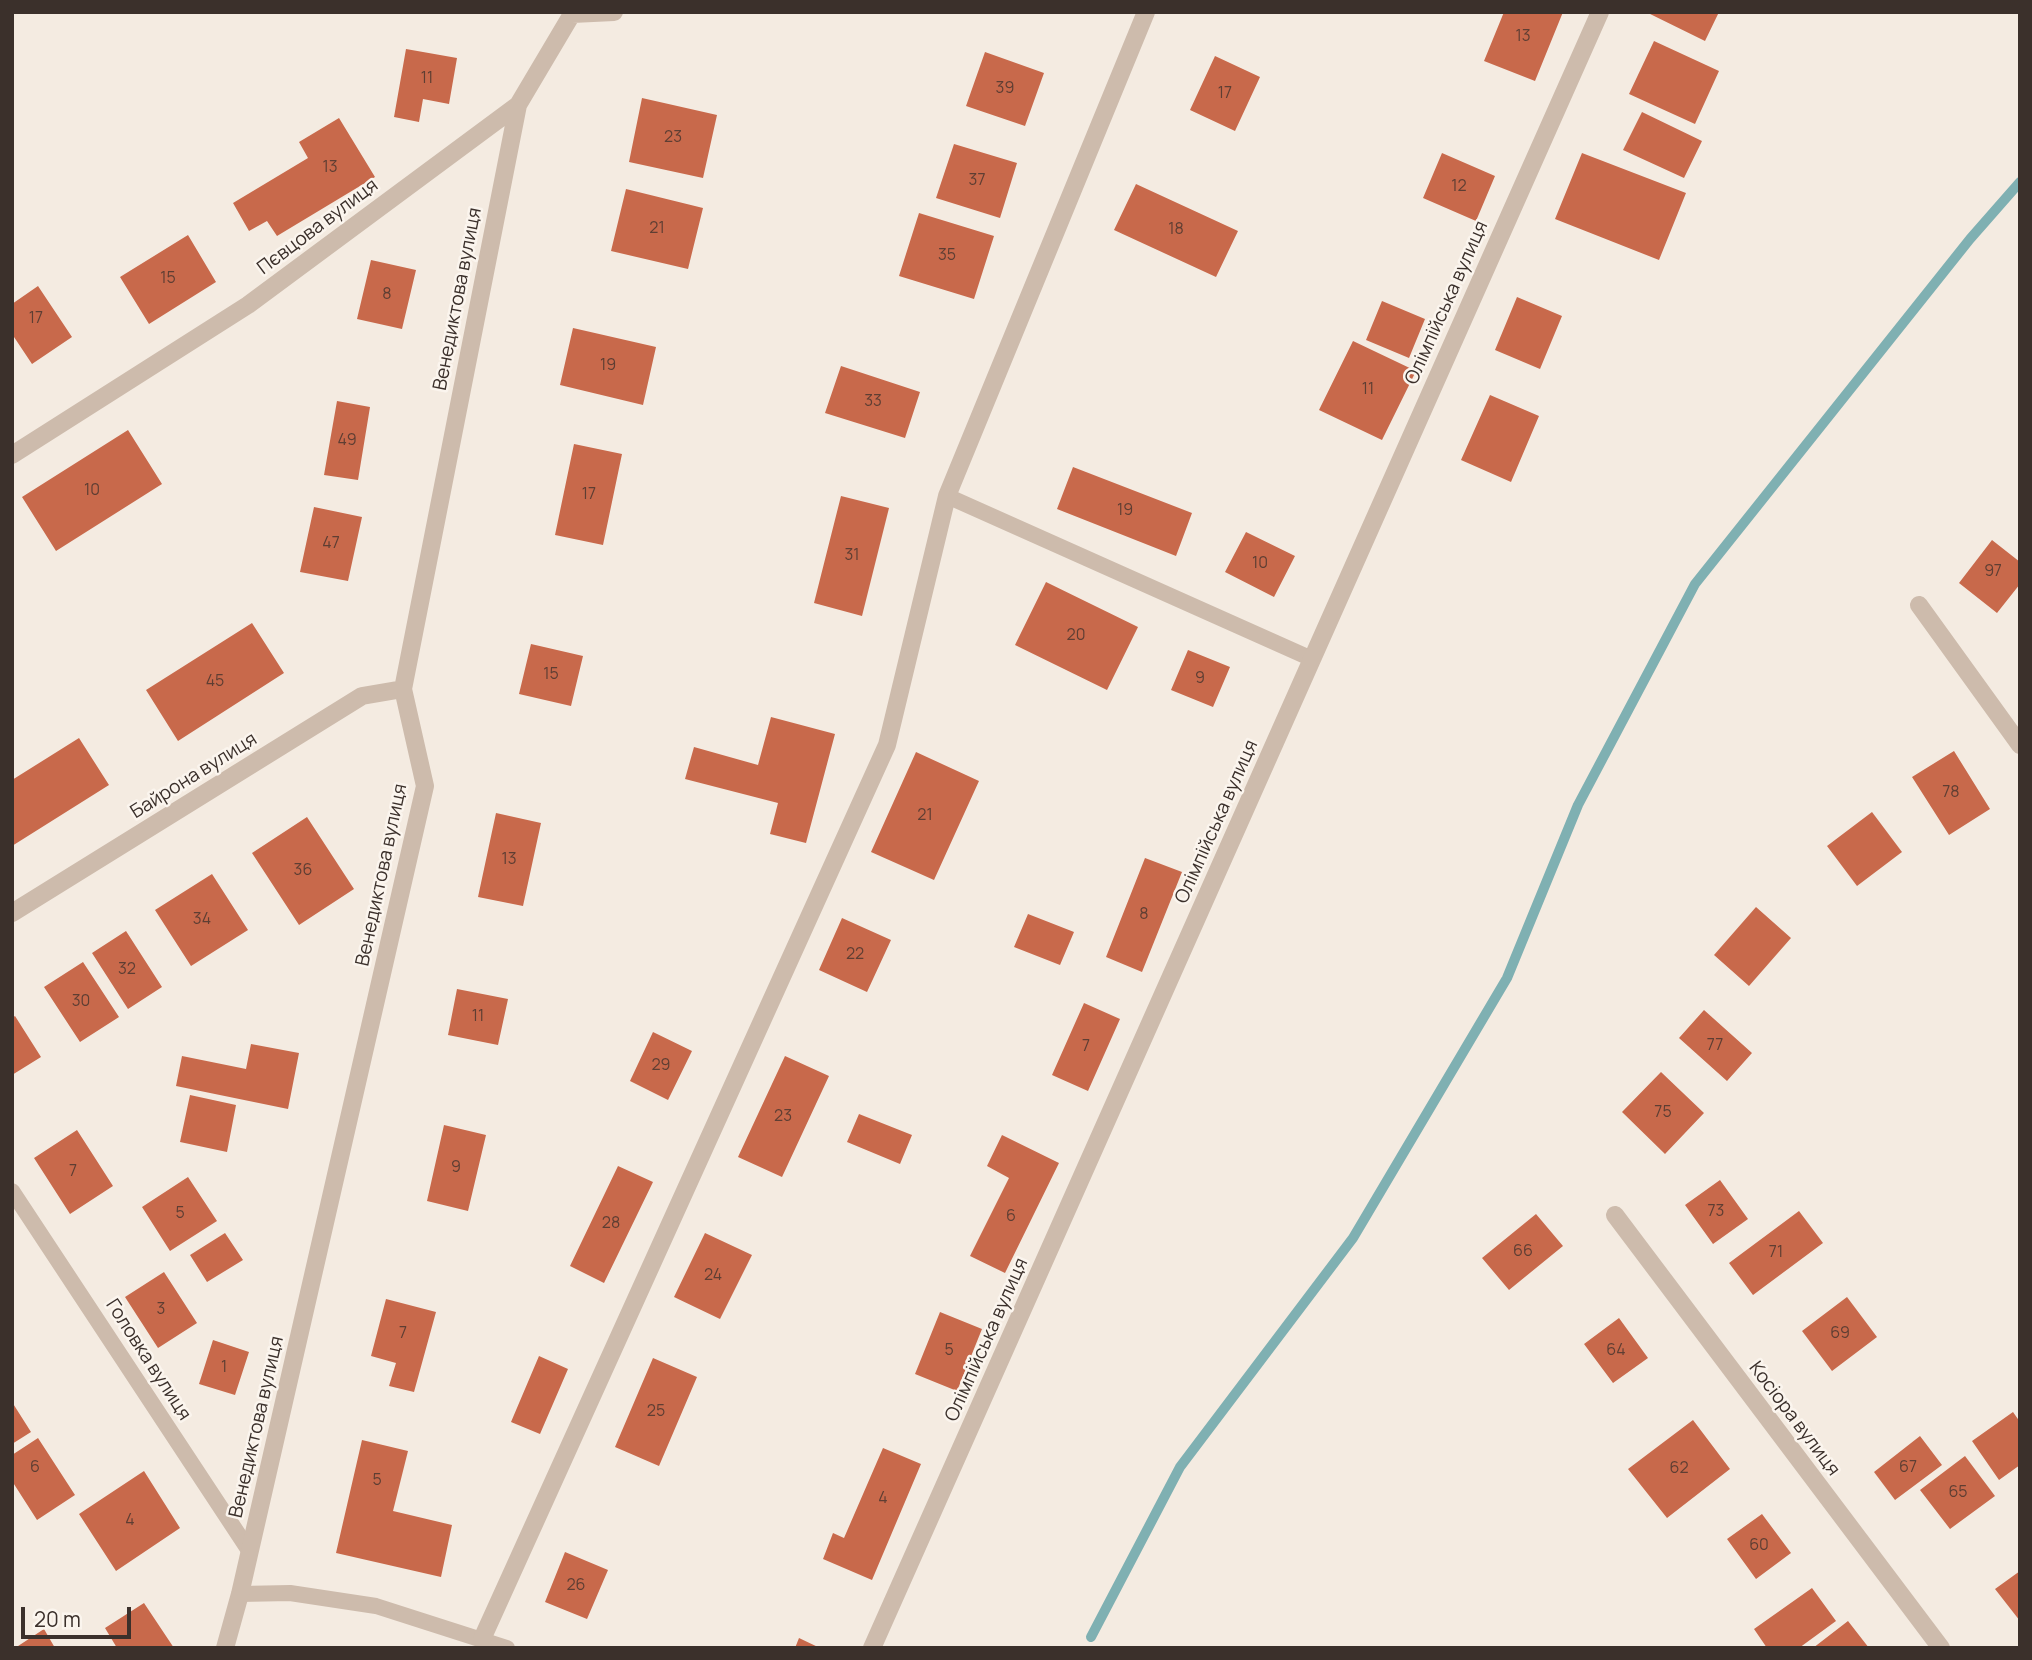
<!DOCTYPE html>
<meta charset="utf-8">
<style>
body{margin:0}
#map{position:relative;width:2032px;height:1660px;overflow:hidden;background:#f4ebe1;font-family:Manrope,sans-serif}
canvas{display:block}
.frame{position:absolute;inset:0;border:14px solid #3b302b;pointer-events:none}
.scale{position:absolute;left:21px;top:1607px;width:110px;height:32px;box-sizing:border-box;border:4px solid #3b302b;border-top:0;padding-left:9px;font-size:21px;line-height:24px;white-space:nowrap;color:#3b302b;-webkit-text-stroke:5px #fbf5ee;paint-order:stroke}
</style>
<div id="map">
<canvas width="2032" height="1660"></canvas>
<div class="frame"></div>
<div class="scale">20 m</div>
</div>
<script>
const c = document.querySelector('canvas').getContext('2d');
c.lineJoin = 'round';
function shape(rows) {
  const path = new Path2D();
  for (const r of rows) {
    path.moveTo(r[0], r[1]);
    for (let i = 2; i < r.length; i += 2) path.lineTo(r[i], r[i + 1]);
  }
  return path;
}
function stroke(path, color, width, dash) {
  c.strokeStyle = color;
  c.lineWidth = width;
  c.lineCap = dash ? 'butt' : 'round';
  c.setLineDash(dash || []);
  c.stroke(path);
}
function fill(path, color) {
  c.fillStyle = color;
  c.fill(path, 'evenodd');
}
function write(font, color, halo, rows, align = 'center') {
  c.font = font + ' Manrope,sans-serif';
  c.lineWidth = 5;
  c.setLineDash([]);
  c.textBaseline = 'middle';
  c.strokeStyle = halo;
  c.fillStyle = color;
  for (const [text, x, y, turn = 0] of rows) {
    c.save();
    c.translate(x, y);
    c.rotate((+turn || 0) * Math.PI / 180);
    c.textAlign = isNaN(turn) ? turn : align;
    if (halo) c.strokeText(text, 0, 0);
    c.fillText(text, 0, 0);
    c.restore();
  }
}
const stream = shape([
 [1091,1637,1180,1467,1353,1238,1507,978,1578,805,1695,584,1970,239,2020,182]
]);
const building = shape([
 [1504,12,1563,12,1535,81,1484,61],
 [1646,12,1719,12,1705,41],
 [1654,41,1719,71,1695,124,1629,94],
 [406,49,457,58,449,104,423,99,419,122,394,117],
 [985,52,1044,73,1025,126,966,106],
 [1215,56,1260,77,1235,131,1190,110],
 [642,98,717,115,703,178,629,162],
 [1642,112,1702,141,1684,178,1623,150],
 [339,118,375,177,277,236,267,221,249,231,233,203,308,158,299,142],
 [954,144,1017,163,1000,218,936,198],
 [1442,153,1495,176,1476,221,1423,198],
 [1582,153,1686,193,1659,260,1555,219],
 [1136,184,1238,231,1216,277,1114,230],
 [626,189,703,208,688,269,611,251],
 [919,213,994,236,974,299,899,276],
 [188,235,216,282,149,324,120,277],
 [371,260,416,270,402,329,357,319],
 [38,286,72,337,32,364,12,334,12,304],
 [1517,297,1562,316,1540,369,1495,350],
 [1382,301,1425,319,1409,358,1366,340],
 [573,328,656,347,643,405,560,385],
 [1353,341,1416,371,1382,440,1319,410],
 [841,366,920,392,905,438,825,413],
 [1490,395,1539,416,1511,482,1461,460],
 [337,401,370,407,358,480,324,475],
 [128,430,162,484,56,551,22,497],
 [574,444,622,454,603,545,555,535],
 [1073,467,1192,513,1176,556,1057,509],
 [841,496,889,508,862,616,814,603],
 [314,507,362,517,348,581,300,572],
 [1246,532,1295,556,1274,597,1225,572],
 [1992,540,2020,562,2020,584,1997,613,1959,583],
 [1046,582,1138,627,1107,690,1015,645],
 [252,623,284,673,178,741,146,690],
 [531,644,583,656,571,706,519,694],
 [1188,650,1230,667,1213,707,1171,690],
 [771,717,835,734,806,843,770,834,778,803,685,779,694,747,758,765],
 [79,738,109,785,12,846,12,780],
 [1954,751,1990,809,1949,835,1912,777],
 [916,752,979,781,934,880,871,852],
 [1872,812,1902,852,1857,886,1827,846],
 [496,813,541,823,523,906,478,897],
 [307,817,354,889,299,925,252,853],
 [1145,858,1182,872,1142,972,1106,957],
 [212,874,248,930,191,966,155,910],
 [1756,907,1791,938,1749,986,1714,955],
 [1028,914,1074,932,1060,965,1014,947],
 [842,918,891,940,867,992,819,970],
 [126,931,162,987,128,1009,92,953],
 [83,962,119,1017,80,1042,44,987],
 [457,989,508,999,498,1045,448,1035],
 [1084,1003,1120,1019,1088,1091,1052,1075],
 [1704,1010,1752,1053,1727,1081,1679,1038],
 [15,1016,41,1057,12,1075,12,1018],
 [653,1032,692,1051,668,1100,630,1081],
 [251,1044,299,1053,288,1109,176,1086,182,1056,246,1069],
 [785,1056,829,1076,782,1177,738,1157],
 [1661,1072,1704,1113,1665,1154,1622,1112],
 [190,1095,236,1105,227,1152,180,1142],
 [859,1114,912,1135,900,1164,847,1142],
 [444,1125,486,1135,468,1211,427,1201],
 [77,1130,113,1186,70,1214,34,1158],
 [1002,1135,1059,1163,1005,1273,970,1256,1009,1178,987,1166],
 [618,1166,653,1182,604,1283,570,1266],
 [188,1177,217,1221,170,1251,142,1207],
 [1720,1180,1748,1219,1713,1244,1685,1205],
 [1799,1211,1823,1243,1753,1295,1729,1263],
 [1536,1214,1563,1246,1509,1290,1482,1258],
 [225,1233,243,1260,207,1282,190,1255],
 [705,1233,752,1255,720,1319,674,1297],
 [164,1272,197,1323,158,1348,125,1297],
 [1847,1297,1877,1337,1832,1371,1802,1331],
 [386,1299,436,1312,414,1392,389,1386,396,1363,371,1356],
 [940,1312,982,1329,957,1391,915,1374],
 [1619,1318,1648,1358,1613,1383,1584,1344],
 [213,1340,249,1352,235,1395,199,1384],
 [539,1356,568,1369,540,1434,511,1422],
 [653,1358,697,1377,659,1466,615,1447],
 [12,1402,31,1432,12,1444],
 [2013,1412,2020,1422,2020,1465,1999,1480,1972,1441],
 [1693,1420,1730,1469,1667,1518,1628,1469],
 [1920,1436,1942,1465,1895,1500,1874,1472],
 [38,1438,75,1495,37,1520,12,1481,12,1455],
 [362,1440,408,1451,393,1511,452,1525,441,1577,336,1553],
 [883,1448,921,1464,872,1580,823,1559,833,1533,844,1538],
 [1965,1456,1995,1496,1950,1529,1920,1490],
 [144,1471,180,1528,116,1571,79,1514],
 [1762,1514,1791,1553,1756,1579,1727,1539],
 [565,1552,608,1570,587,1619,545,1602],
 [2020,1571,2020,1621,1995,1589],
 [1812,1588,1836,1621,1799,1648,1767,1648,1754,1629],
 [144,1603,174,1648,117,1648,105,1628],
 [1848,1621,1869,1648,1813,1648],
 [44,1629,55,1648,15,1648],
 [799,1638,820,1648,795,1648]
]);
const service = shape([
 [947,496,1312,659],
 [12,1191,250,1552],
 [240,1594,290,1593,376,1606,507,1648]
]);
const minor = shape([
 [12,455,248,305,518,105,572,14,614,12],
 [1919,605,2020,745],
 [12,913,362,696,403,689],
 [1615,1215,1941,1648],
 [482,1639,887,745,947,496,1146,12],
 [225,1648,240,1594,425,786,403,689,518,105],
 [872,1648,1600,12]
]);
const numberNames = [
 ["13",1523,37],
 ["11",427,79],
 ["39",1005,89],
 ["17",1225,94],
 ["23",673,138],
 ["13",330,168],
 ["37",977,181],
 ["12",1459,187],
 ["21",657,229],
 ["18",1176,230],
 ["35",947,256],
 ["15",168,279],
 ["8",387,295],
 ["17",36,319],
 ["19",608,366],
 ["11",1368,390],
 ["33",873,402],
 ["49",347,441],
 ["10",92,491],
 ["17",589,495],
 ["19",1125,511],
 ["47",331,544],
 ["31",852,556],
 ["10",1260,564],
 ["97",1993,572],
 ["20",1076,636],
 ["15",551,675],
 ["9",1200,679],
 ["45",215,682],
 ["78",1951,793],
 ["21",925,816],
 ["13",509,860],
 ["36",303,871],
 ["8",1144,915],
 ["34",202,920],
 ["22",855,955],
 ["32",127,970],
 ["30",81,1002],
 ["11",478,1017],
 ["77",1715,1046],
 ["7",1086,1047],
 ["29",661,1066],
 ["75",1663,1113],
 ["23",783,1117],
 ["9",456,1168],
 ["7",73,1172],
 ["73",1716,1212],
 ["5",180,1214],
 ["6",1011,1217],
 ["28",611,1224],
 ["66",1523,1252],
 ["71",1776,1253],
 ["24",713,1276],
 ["3",161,1310],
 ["7",403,1334],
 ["69",1840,1334],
 ["5",949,1351],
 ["64",1616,1351],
 ["1",224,1368],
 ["25",656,1412],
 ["6",35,1468],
 ["67",1908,1468],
 ["62",1679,1469],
 ["5",377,1481],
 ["65",1958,1493],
 ["4",883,1499],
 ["4",130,1521],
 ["60",1759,1546],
 ["26",576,1586]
];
const streetNames = [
 ["Пєвцова вулиця",318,227,-37],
 ["Венедиктова вулиця",458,299,-79],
 ["Олімпійська вулиця",1447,303,-66],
 ["Байрона вулиця",194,776,-32],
 ["Олімпійська вулиця",1217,822,-66],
 ["Венедиктова вулиця",382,875,-78],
 ["Олімпійська вулиця",987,1340,-66],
 ["Головка вулиця",148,1360,57],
 ["Косіора вулиця",1794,1419,53],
 ["Венедиктова вулиця",257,1427,-77]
];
stroke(stream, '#7fb0b2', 10);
fill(building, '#c8694b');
stroke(service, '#cdbbac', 16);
stroke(minor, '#cdbbac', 18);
write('16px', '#5e3e33', null, numberNames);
write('19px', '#3b302b', '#fbf5ee', streetNames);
</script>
